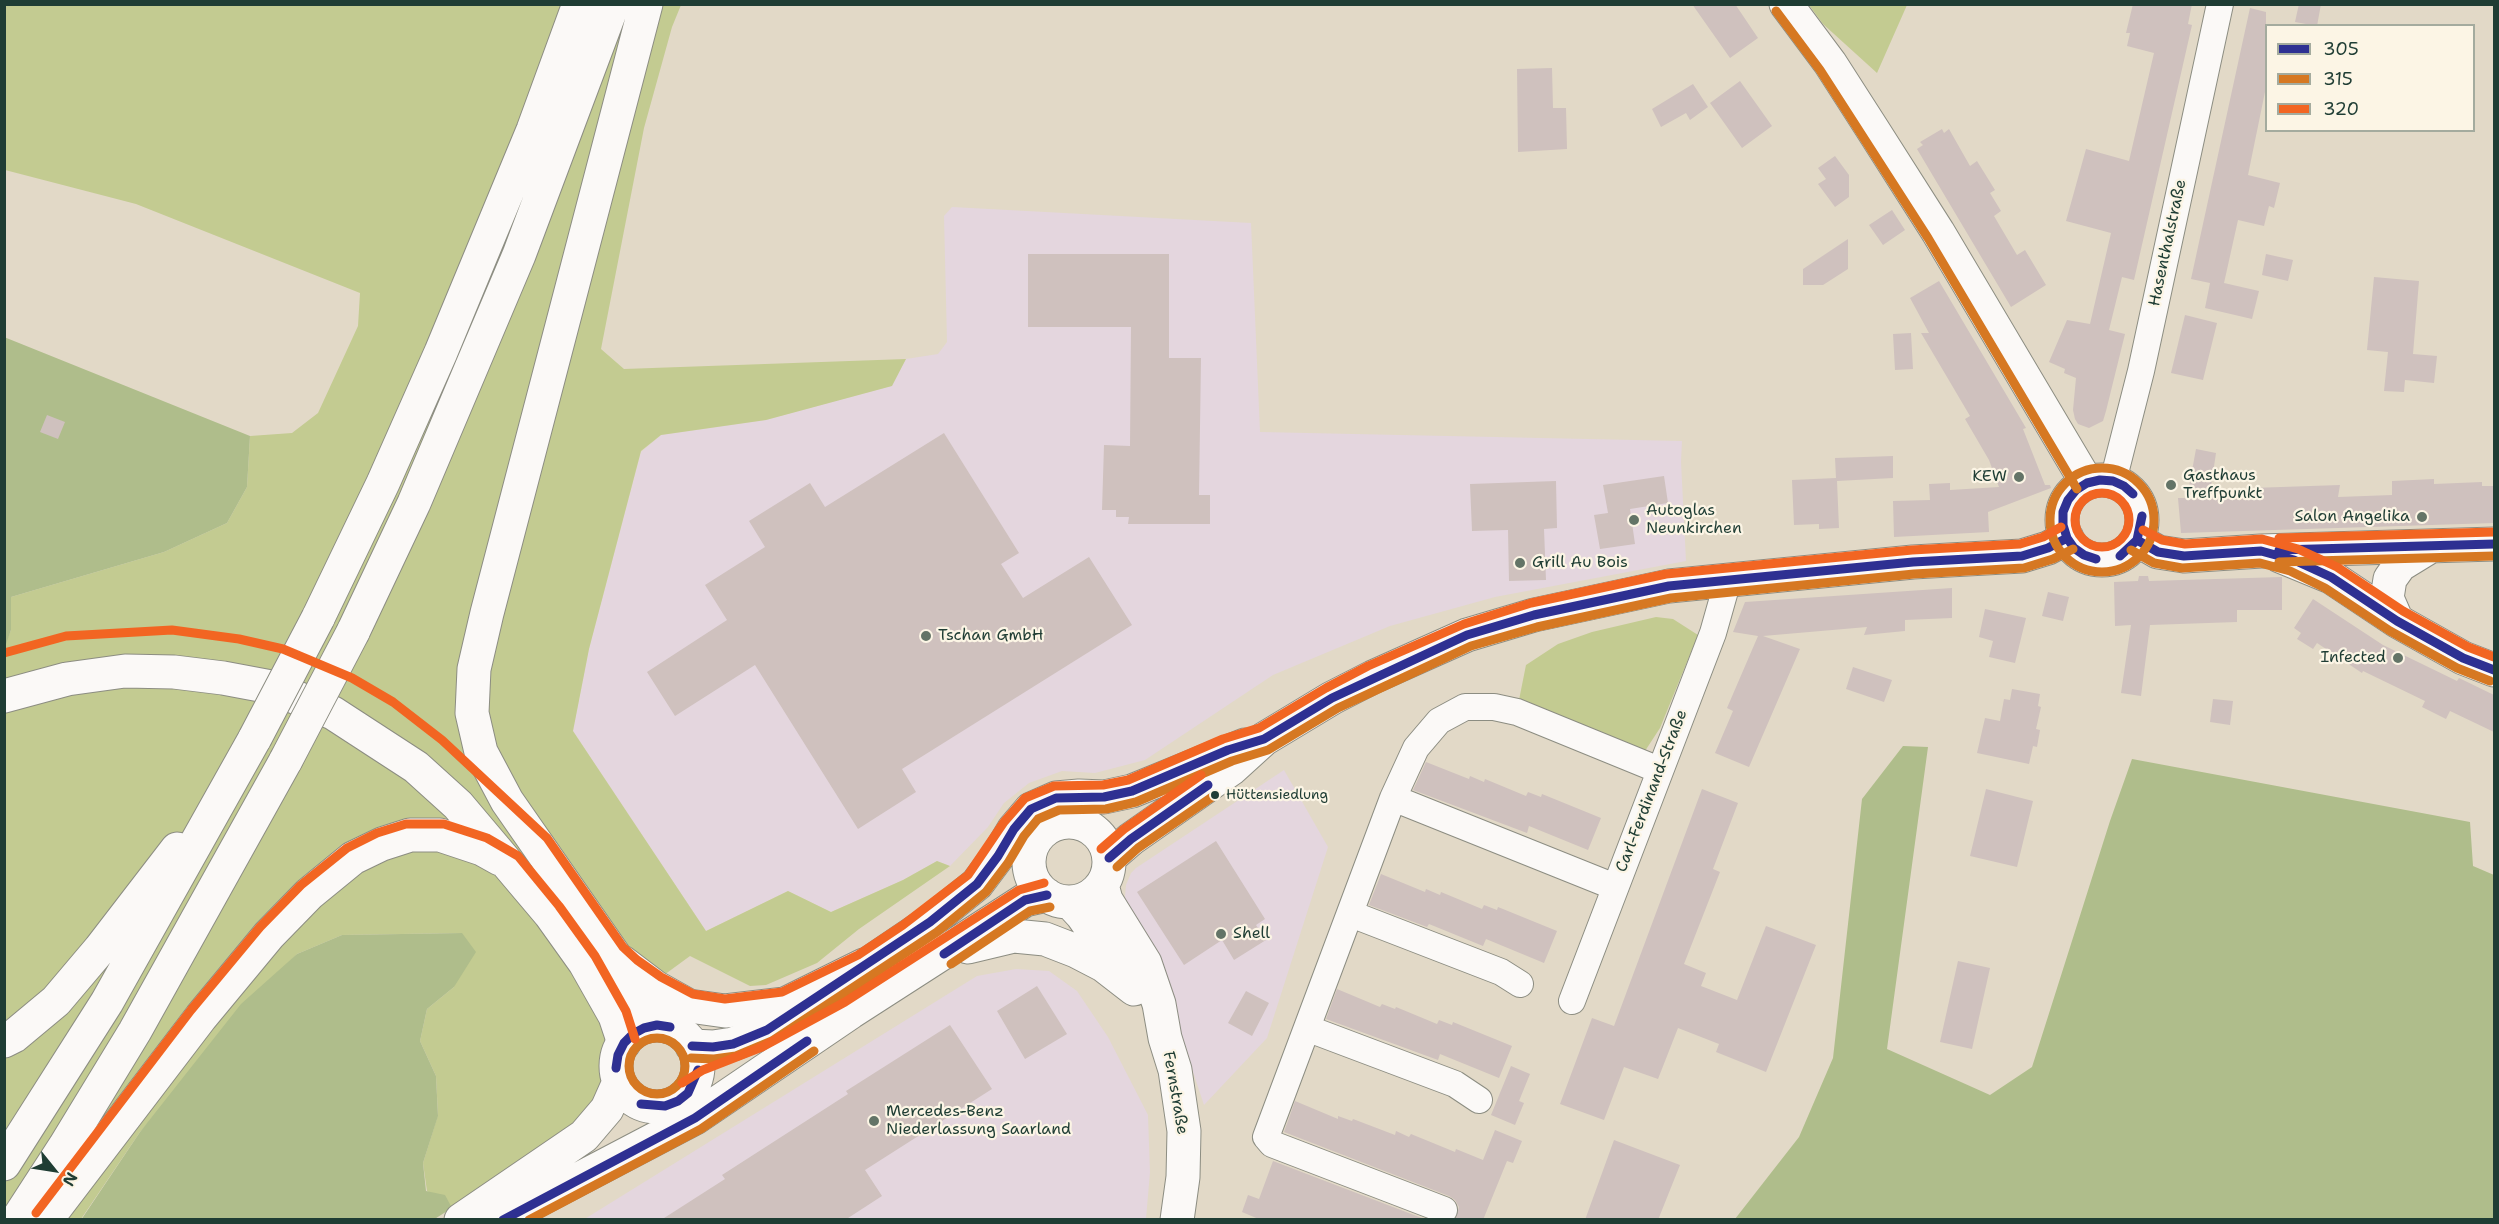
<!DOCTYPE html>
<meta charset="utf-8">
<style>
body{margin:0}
#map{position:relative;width:2499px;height:1224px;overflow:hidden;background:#e2d9c7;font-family:"Shantell Sans",sans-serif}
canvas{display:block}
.frame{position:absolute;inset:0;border:6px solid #1f3d34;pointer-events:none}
.legend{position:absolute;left:2265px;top:24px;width:210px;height:108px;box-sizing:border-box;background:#fcf5e5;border:2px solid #a4ab9e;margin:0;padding:8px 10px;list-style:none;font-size:18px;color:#1f3d34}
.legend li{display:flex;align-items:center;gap:12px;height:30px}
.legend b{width:30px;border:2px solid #a4ab9e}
.north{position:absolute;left:24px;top:1140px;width:60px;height:60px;-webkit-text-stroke:4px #fcf5e5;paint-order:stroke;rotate:120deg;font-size:16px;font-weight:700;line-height:24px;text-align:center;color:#1f3d34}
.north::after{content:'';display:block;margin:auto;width:21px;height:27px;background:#1f3d34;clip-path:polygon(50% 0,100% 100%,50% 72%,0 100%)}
</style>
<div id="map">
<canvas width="2499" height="1224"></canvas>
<div class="frame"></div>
<ul class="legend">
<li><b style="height:8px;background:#2e3092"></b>305</li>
<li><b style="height:8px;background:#d67822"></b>315</li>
<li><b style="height:8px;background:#f26522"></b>320</li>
</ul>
<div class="north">N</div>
</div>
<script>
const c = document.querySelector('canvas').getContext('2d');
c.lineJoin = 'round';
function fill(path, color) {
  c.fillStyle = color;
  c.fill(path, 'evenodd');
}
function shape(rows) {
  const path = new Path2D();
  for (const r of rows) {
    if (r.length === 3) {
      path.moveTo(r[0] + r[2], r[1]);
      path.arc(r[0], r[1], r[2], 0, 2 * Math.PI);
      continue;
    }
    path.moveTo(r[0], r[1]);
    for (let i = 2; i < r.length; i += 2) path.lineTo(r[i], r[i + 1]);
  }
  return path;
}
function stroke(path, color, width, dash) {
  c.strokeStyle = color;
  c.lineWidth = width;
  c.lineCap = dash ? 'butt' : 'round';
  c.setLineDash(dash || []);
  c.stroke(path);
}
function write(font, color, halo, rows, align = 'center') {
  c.font = font + ' "Shantell Sans",sans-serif';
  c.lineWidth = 4.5;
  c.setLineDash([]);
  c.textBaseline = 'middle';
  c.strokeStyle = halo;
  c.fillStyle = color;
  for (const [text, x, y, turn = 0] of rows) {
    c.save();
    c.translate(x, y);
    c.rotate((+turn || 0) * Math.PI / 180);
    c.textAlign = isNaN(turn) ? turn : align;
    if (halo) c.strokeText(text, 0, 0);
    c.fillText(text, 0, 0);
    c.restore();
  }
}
const built = shape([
 [952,207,1251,223,1260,432,1682,441,1681,462,1686,561,1495,597,1390,626,1273,675,1145,760,1095,773,1062,771,1029,783,1004,803,988,827,950,866,937,861,903,880,831,912,788,891,706,931,573,731,589,649,641,452,661,435,766,420,891,386,906,359,938,354,947,342,944,216],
 [1284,770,1328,847,1267,1038,1204,1105,1155,957,1128,911,1125,897,1126,885,1131,873,1136,868],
 [1016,969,1049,971,1077,991,1108,1037,1148,1115,1150,1172,1146,1219,583,1220,977,976]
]);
const green = shape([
 [5,5,681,5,672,27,644,128,601,349,624,369,906,359,892,386,766,420,661,435,641,451,589,649,573,731,706,931,788,891,831,912,903,880,937,861,950,866,859,929,817,963,766,985,750,986,690,956,608,1016,610,1035,600,1100,570,1133,452,1208,427,1191,423,1163,438,1115,436,1076,420,1041,427,1009,454,987,462,933,342,935,297,954,140,1132,81,1219,5,1220,4,647,11,630,11,597,164,552,227,523,247,487,250,436,292,433,318,413,358,326,360,293,136,204,5,170],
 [1809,5,1907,5,1877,73,1823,24],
 [1656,617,1673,619,1698,635,1660,728,1645,751,1519,700,1526,665,1558,644,1592,632]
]);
const forest = shape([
 [4,337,250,436,247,487,227,523,164,552,11,597,11,630,5,647],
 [1903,746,1928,747,1887,1049,1990,1095,2032,1067,2110,821,2132,759,2470,822,2473,866,2494,875,2494,1219,1735,1219,1799,1137,1833,1058,1862,799],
 [462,933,476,952,454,987,427,1009,420,1041,436,1076,438,1116,423,1163,426,1191,445,1195,452,1208,433,1220,81,1220,140,1132,241,1004,297,954,342,935]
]);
const building = shape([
 [1692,4,1735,4,1758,38,1730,58],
 [2133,4,2192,4,2188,24,2192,25,2134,280,2122,277,2109,330,2125,334,2106,411,2103,421,2089,428,2078,424,2075,419,2073,410,2076,378,2064,373,2065,369,2049,362,2067,320,2090,324,2111,233,2066,221,2086,149,2129,161,2154,53,2127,46,2130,33,2126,33],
 [2299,4,2321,4,2317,26,2295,22],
 [2250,8,2266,12,2266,87,2248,175,2280,183,2274,208,2269,206,2264,226,2238,220,2224,283,2259,291,2252,319,2205,308,2210,283,2191,279],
 [1552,68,1553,108,1566,108,1567,149,1518,152,1517,69],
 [1740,81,1772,126,1742,148,1710,103],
 [1693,84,1708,107,1690,120,1686,113,1661,127,1652,109],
 [1942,129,1944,133,1949,129,1970,166,1977,161,1995,190,1990,193,2001,211,1994,216,2017,255,2025,250,2046,285,2011,307,1917,149,1923,145,1920,142],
 [1835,156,1849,175,1849,197,1835,207,1818,184,1826,179,1818,168],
 [1892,210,1905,230,1883,245,1869,225],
 [1848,239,1848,269,1823,285,1803,285,1803,269],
 [1028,254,1169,254,1169,358,1201,358,1199,495,1210,495,1210,524,1128,524,1129,517,1116,517,1116,510,1102,510,1104,445,1130,446,1131,327,1028,327],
 [2266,254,2293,260,2288,281,2262,275],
 [2374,277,2419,281,2413,354,2437,356,2434,383,2405,380,2404,392,2384,391,2388,352,2367,350],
 [1939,281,2026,428,2023,429,2045,485,2050,485,2051,488,1988,512,1989,532,1894,537,1893,501,1930,500,1929,484,1950,483,1950,490,1999,487,1989,460,1965,419,1970,416,1921,333,1929,333,1910,298],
 [2185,315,2217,323,2203,380,2171,373],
 [1911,333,1913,369,1895,370,1893,334],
 [47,415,65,422,58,439,40,432],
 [944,433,1019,553,1001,564,1023,598,1089,557,1132,625,902,769,916,792,858,829,755,665,675,716,647,672,727,620,705,585,765,547,749,521,810,483,825,507],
 [2196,449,2216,453,2210,493,2253,492,2252,488,2340,485,2338,497,2392,495,2392,481,2434,479,2434,484,2482,482,2482,486,2494,486,2494,523,2181,533,2178,498,2187,498],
 [1893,456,1893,478,1837,481,1839,528,1819,529,1819,524,1794,525,1792,480,1836,478,1835,458],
 [1664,476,1668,503,1630,509,1635,544,1600,549,1594,515,1608,513,1603,485],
 [1556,481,1557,528,1544,529,1546,580,1509,581,1508,530,1472,531,1470,484],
 [2139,576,2148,576,2149,581,2282,577,2282,610,2237,610,2237,622,2150,625,2141,696,2121,693,2131,625,2115,626,2114,582,2138,581],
 [1952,588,1952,618,1905,620,1905,631,1864,635,1867,627,1763,636,1800,649,1749,767,1715,753,1733,711,1727,708,1758,636,1733,632,1745,602],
 [2048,592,2069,597,2063,621,2042,616],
 [2313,599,2383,645,2457,681,2459,678,2494,695,2494,732,2450,711,2446,719,2422,707,2425,701,2363,671,2362,673,2317,643,2313,649,2297,639,2301,633,2294,628],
 [1985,609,2026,618,2015,663,1989,657,1993,641,1979,637],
 [1853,667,1892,680,1884,702,1846,689],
 [2012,689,2040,694,2038,706,2041,707,2036,729,2040,730,2037,747,2033,746,2029,764,1977,753,1985,718,2000,721,2004,699,2010,700],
 [2213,699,2233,701,2230,725,2210,722],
 [1426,762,1469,779,1470,776,1484,782,1485,779,1526,796,1528,792,1541,797,1542,794,1601,818,1588,850,1529,826,1527,833,1413,790],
 [1702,789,1738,803,1713,869,1720,872,1684,964,1706,973,1701,986,1737,1000,1766,926,1816,945,1766,1072,1716,1052,1719,1044,1678,1028,1658,1079,1624,1067,1604,1120,1560,1104,1592,1018,1614,1026],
 [1986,789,2033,801,2017,867,1970,856],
 [1216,841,1265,919,1256,925,1266,940,1234,960,1222,940,1184,965,1137,892],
 [1381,874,1425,892,1426,889,1440,895,1441,892,1482,909,1484,905,1497,910,1498,907,1557,931,1544,963,1486,939,1483,946,1429,924,1427,927,1369,905],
 [1958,961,1990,968,1972,1049,1940,1042],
 [1037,986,1067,1034,1025,1059,997,1011],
 [1337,989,1380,1007,1382,1004,1395,1009,1396,1007,1437,1024,1439,1020,1452,1025,1453,1022,1512,1046,1499,1078,1440,1054,1438,1060,1326,1019],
 [1246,991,1269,1003,1252,1036,1228,1023],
 [950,1025,992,1089,865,1170,882,1196,845,1220,661,1220,725,1179,722,1175,848,1094,846,1091],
 [1511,1066,1530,1074,1519,1101,1524,1103,1515,1125,1491,1115],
 [1295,1101,1338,1119,1338,1116,1352,1121,1353,1119,1395,1135,1396,1131,1409,1137,1411,1134,1455,1152,1456,1149,1483,1160,1495,1130,1522,1141,1513,1163,1507,1161,1483,1220,1455,1220,1459,1207,1455,1200,1449,1196,1284,1132],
 [1614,1140,1680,1165,1658,1220,1585,1220],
 [1273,1161,1427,1220,1261,1220,1242,1212,1248,1195,1259,1199]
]);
const street = shape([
 [2113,481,2141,371,2220,4],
 [1393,798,1615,887],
 [1351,914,1501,972,1520,984],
 [1572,1001,1713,633,1728,580],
 [1309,1029,1455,1084,1479,1100],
 [1444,1210,1272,1144,1266,1137,1393,798,1416,748,1439,721,1465,707,1494,707,1517,712,1659,770]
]);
const secondary = shape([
 [1786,4,1830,63,1873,130,1938,232,2087,483],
 [2102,520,40],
 [2137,540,2158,552,2184,556,2261,551,2494,544],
 [2280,556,2331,577,2397,621,2463,658,2494,670],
 [2397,621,2387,598,2390,579,2400,565,2431,546],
 [1069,862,40],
 [1109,858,1131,839,1231,769,1264,739,1332,698,1373,677,1467,635,1534,615,1669,586,1913,562,2022,556,2048,548,2067,538],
 [1102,885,1106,900,1145,963,1159,1004,1165,1038,1175,1070,1184,1131,1183,1177,1177,1220],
 [1070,902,1082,915,1122,973],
 [968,947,1014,936,1045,939,1076,951,1103,965,1134,989],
 [657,1066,41],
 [692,1046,713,1047,733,1044,767,1030,809,1004,930,922,977,884,998,856,1014,829,1031,809,1056,798,1079,796,1104,797,1132,791,1245,745],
 [508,1216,695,1118,851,1012,1025,900,1047,895],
 [461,1220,584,1136,607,1109,619,1082]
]);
const highway = shape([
 [646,4,487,613,474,669,472,713,481,752,507,801,614,955,628,989,649,1014,670,1027],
 [318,618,383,483,441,352,533,130,579,4],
 [353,632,414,503,519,255,613,4],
 [4,696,67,679,125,671,174,672,223,678,271,687,333,713,416,767,458,805,550,914,585,963,615,1016,624,1043],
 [622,962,655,987,689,1006,725,1011,785,1004,864,965],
 [4,1041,14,1036,56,1001,100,949,177,849],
 [4,1164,107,1002,255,738],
 [17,1220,65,1146,135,1031,286,760],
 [46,1220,201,1017,269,935,309,894,353,858,382,844,410,835,440,835,482,849,500,859]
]);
const highwayBridge = shape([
 [255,738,318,618],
 [286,760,353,632]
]);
const bus1 = shape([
 [2137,540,2158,552,2184,556,2261,551,2294,560,2331,577,2397,621,2463,658,2494,670],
 [2279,550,2494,544],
 [2120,556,2137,540,2142,516],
 [2096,559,2084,555,2074,548,2067,538,2063,525,2063,512,2068,500,2076,490,2087,483,2100,480,2113,481,2124,486,2133,494],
 [1109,858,1131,839,1208,785],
 [944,954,1025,900,1047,895],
 [692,1046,713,1047,733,1044,767,1030,930,922,977,884,998,856,1014,829,1031,809,1056,798,1104,797,1132,791,1228,750,1264,739,1332,698,1467,635,1534,615,1669,586,1913,562,2022,556,2048,548,2067,538],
 [616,1068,618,1055,624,1043,633,1034,644,1028,657,1025,670,1027],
 [641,1104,665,1106,678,1101,688,1093,698,1070],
 [503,1220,695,1118,807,1041]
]);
const bus2 = shape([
 [1776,11,1820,70,1928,238,2077,489],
 [2102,520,52],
 [2131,550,2154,563,2182,568,2260,563,2290,571,2325,588,2390,631,2457,668,2490,681],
 [2279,562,2494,556],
 [1117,867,1138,848,1215,795],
 [951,964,1030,911,1050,907],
 [657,1066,28],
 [691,1058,714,1059,736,1056,772,1041,937,932,986,892,1008,863,1024,836,1038,819,1059,810,1106,809,1136,802,1232,761,1268,750,1338,708,1471,646,1537,627,1671,598,1914,574,2024,568,2053,559,2073,549],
 [529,1220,701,1129,814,1051]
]);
const bus3 = shape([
 [2102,520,27],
 [2143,530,2162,540,2185,544,2262,539,2298,549,2337,567,2403,611,2468,647,2494,657],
 [2279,538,2494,532],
 [4,653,66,636,172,630,239,639,283,649,352,678,393,702,442,740,547,838,623,947,637,960,661,977,693,994,725,999,782,992,858,955,903,925,968,875,1004,822,1025,798,1054,786,1103,785,1128,780,1223,739,1259,728,1326,688,1368,666,1464,624,1531,603,1666,574,1912,550,2020,544,2043,537,2061,527],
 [1101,849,1124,829,1201,775],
 [682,1083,703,1070,762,1047,845,1002,1019,890,1044,883],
 [36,1213,191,1010,260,927,301,885,347,848,377,833,406,824,444,824,487,838,518,856,559,906,595,956,626,1011,635,1039]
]);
const markers = [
 [2019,477,6,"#637467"],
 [2171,485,6,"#637467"],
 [2422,517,6,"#637467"],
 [1634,520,6,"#637467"],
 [1520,563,6,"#637467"],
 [926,636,6,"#637467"],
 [2398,658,6,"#637467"],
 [1215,795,5,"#1f3d34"],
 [1221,934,6,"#637467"],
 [874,1121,6,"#637467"]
];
const busNames = [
 ["Hüttensiedlung",1226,795]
];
const streetNames = [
 ["Hasenthalstraße",2168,243,-78],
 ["Carl-Ferdinand-Straße",1652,791,-69],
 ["Fernstraße",1175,1093,80]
];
const poiNames = [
 ["Gasthaus",2183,476],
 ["Treffpunkt",2183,494],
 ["KEW",2007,477,"right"],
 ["Autoglas",1646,511],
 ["Neunkirchen",1646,529],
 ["Salon Angelika",2410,517,"right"],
 ["Grill Au Bois",1532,563],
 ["Tschan GmbH",938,636],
 ["Infected",2386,658,"right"],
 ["Shell",1233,934],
 ["Mercedes-Benz",886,1112],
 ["Niederlassung Saarland",886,1130]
];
fill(built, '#e4d6de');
fill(green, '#c3cb91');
fill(forest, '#afbd8b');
fill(building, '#cfc1be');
stroke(street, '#8c8d82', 28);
stroke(secondary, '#8c8d82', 35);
stroke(highway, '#8c8d82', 35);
stroke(street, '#fbf9f7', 26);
stroke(secondary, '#fbf9f7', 33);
stroke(highway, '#fbf9f7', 33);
stroke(highwayBridge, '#8c8d82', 35, []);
stroke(highwayBridge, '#fbf9f7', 33);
stroke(bus1, '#2e3092', 9);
stroke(bus2, '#d67822', 9);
stroke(bus3, '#f26522', 9);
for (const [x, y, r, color] of markers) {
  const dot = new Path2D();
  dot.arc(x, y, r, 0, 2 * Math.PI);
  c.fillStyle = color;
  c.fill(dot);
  stroke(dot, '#fcf5e5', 2);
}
write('14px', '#1f3d34', '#fcf5e5', busNames, 'left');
write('16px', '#1f3d34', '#fcf5e5', streetNames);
write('16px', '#1f3d34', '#fcf5e5', poiNames, 'left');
</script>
